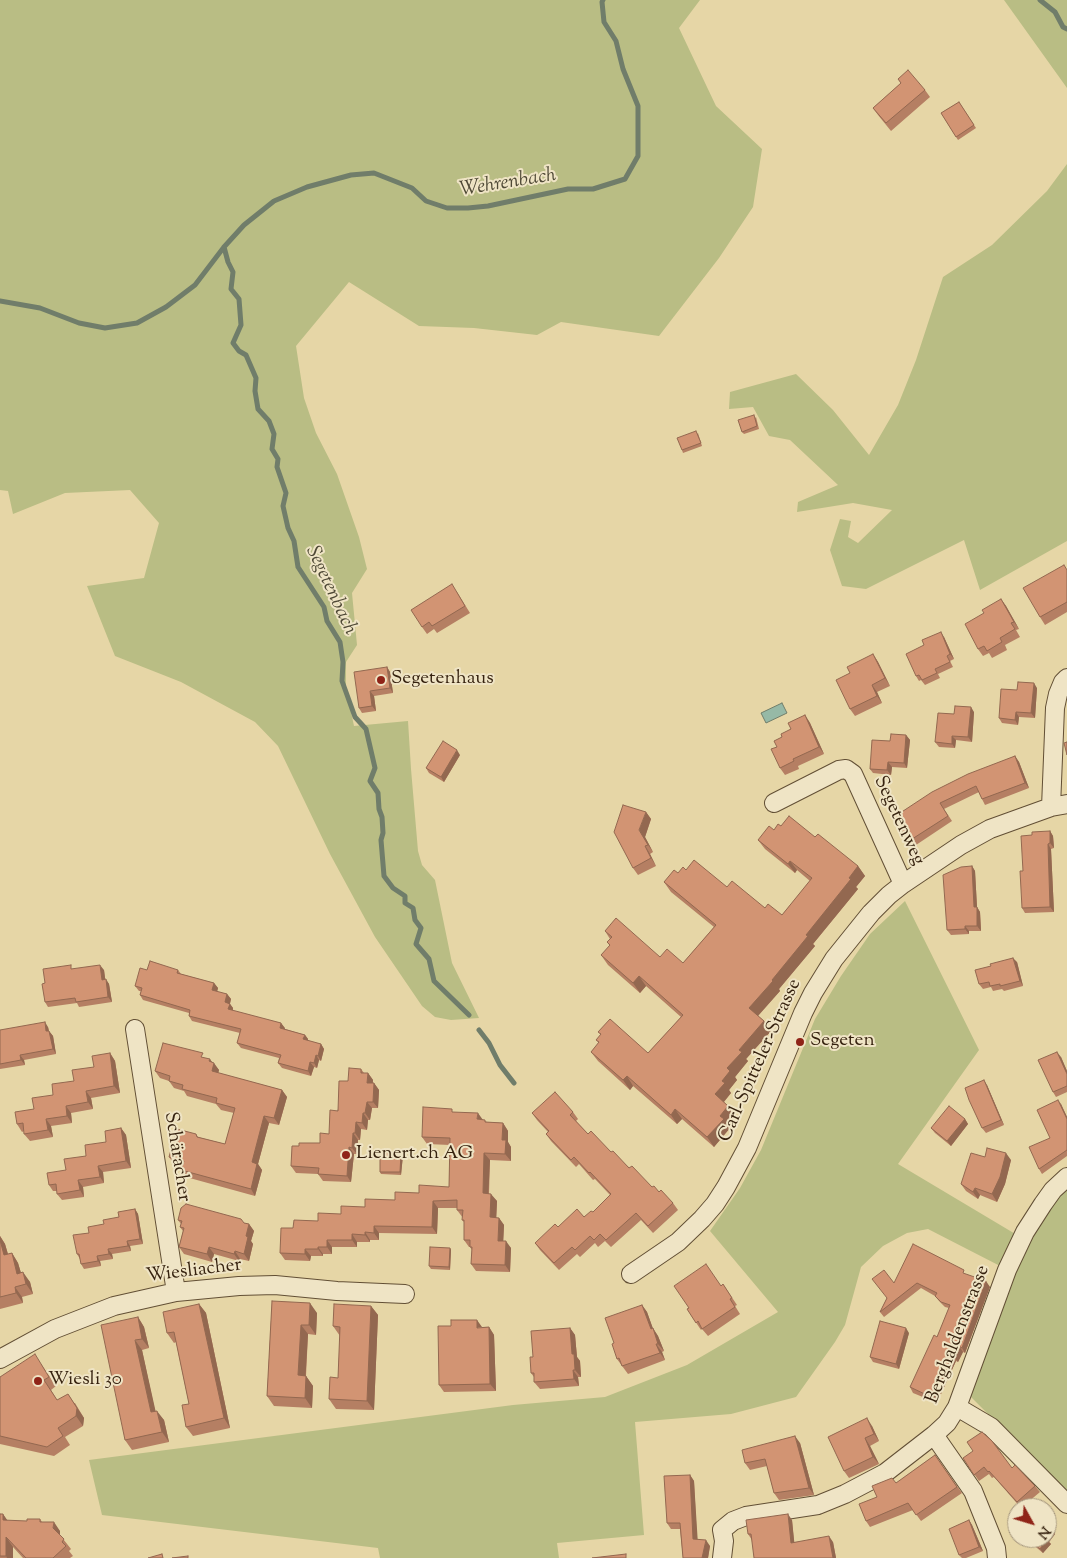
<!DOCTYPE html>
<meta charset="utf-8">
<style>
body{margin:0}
#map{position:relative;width:1067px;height:1558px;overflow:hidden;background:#e6d6a6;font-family:"Sorts Mill Goudy",serif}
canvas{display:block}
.north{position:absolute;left:1007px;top:1498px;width:50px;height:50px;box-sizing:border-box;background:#efe4c5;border:1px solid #a5967c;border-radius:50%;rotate:129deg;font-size:14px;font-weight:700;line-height:20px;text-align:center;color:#36220f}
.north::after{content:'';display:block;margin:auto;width:18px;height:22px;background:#8f2418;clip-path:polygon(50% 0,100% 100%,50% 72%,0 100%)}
</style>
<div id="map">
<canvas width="1067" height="1558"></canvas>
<div class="north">N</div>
</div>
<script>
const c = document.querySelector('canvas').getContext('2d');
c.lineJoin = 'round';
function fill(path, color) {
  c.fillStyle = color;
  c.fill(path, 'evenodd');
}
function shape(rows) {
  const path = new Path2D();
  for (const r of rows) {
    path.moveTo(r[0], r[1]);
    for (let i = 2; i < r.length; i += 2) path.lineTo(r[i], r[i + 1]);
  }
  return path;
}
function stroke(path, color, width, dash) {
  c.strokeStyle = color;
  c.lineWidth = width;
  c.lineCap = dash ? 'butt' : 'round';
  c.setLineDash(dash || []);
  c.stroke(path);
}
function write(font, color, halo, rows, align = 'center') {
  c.font = font + ' "Sorts Mill Goudy",serif';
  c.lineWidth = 4;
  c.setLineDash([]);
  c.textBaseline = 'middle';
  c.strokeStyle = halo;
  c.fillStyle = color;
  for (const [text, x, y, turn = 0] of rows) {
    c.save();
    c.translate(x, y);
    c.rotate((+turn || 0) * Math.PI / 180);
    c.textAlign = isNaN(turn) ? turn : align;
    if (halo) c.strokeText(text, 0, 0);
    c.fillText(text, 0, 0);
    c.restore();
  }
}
const green = shape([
 [0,0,700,0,679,28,716,106,762,149,753,207,719,258,659,336,561,322,537,335,474,328,419,326,349,282,296,346,304,398,316,433,337,474,359,537,367,569,352,593,357,645,346,662,346,688,354,726,408,721,411,769,418,851,422,865,435,880,452,963,479,1018,451,1020,435,1017,422,1006,375,937,330,854,278,746,255,722,181,682,115,656,87,586,144,578,159,523,130,490,65,493,13,514,8,491,0,490],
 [1004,0,1067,0,1067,88],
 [1067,164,1067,541,980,590,964,540,866,589,842,586,830,550,840,519,851,521,848,537,858,543,892,510,853,503,797,512,798,502,838,485,790,440,769,436,753,407,729,409,730,392,796,374,833,410,869,455,898,405,916,360,943,277,992,245,1047,191],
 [905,901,979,1050,898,1164,1017,1235,1004,1268,928,1229,907,1233,883,1246,861,1267,845,1325,835,1342,796,1397,731,1414,635,1422,644,1535,557,1543,559,1558,380,1558,378,1548,102,1515,89,1460,513,1405,605,1397,687,1365,778,1312,710,1231,740,1188,761,1150,815,1019,841,976,870,934],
 [1067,1185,1067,1493,969,1395,1021,1258,1038,1222]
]);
const water = shape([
 [782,703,787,713,766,723,761,713,782,703]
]);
const stream = shape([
 [1040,0,1055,12,1063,27,1067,29],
 [224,247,228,262,233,272,231,289,239,299,241,325,233,343,239,351,246,355,256,378,255,391,258,409,269,421,274,434,272,449,278,459,277,467,286,493,283,506,288,528,294,541,298,567,324,607,327,621,340,642,343,662,342,681,355,717,366,729,375,768,370,781,378,793,379,809,382,817,383,833,381,840,384,876,393,888,405,896,405,903,413,908,415,920,421,928,416,944,429,959,434,981,469,1015],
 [0,301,40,308,79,323,105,328,137,323,166,307,195,285,224,247,244,225,274,201,307,187,351,175,374,173,412,188,426,201,447,208,468,208,488,206,568,189,593,189,625,179,638,156,638,106,623,69,616,41,604,22,602,2,603,0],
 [479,1030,489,1043,500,1065,514,1083]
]);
const minor = shape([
 [774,803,839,770,846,769,853,774,903,884],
 [1051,807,1055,708,1058,694,1063,682,1067,678],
 [135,1029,176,1292],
 [631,1274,678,1242,702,1219,715,1204,726,1187,747,1148,803,1013,813,993,834,959,871,913,889,895,903,884,961,845,990,829,1051,807,1067,804],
 [0,1359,55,1329,114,1306,176,1292,239,1286,275,1285,337,1291,405,1294],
 [957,1407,991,1427,1067,1504],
 [934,1435,973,1491,996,1548,997,1558],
 [722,1558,724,1541,722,1530,733,1521,746,1516,818,1505,845,1494,885,1473,934,1435,947,1423,957,1407,1007,1270,1025,1232,1043,1204,1053,1190,1067,1177]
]);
const wall = shape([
 [898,79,925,90,930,97,891,131,878,115,873,108,901,83],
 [959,102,976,128,958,140,941,113],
 [756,417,759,429,744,434,742,432],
 [698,433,702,446,683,453,682,450],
 [1067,569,1067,612,1045,625,1040,617],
 [457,592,470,613,437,633,434,629,427,634,422,627],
 [1001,599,1006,606,1019,629,1016,630,1020,637,1005,645,1007,650,992,658,989,653,983,656,978,649,984,613],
 [944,637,954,659,950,661,953,667,938,674,940,678,925,685,921,680,919,681,916,676],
 [873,654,878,662,890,686,877,692,882,703,855,716,850,709,850,673],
 [387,667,390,672,393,693,374,696,376,711,362,713,359,708],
 [1037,688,1035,718,1019,717,1018,725,1002,723,999,718,1017,690],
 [974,712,972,742,956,740,955,748,939,747,935,742,954,714],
 [805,715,810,723,824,754,798,766,799,769,785,775,780,768,777,747,782,737],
 [906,735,910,740,907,768,892,767,891,775,873,773,870,769,890,741],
 [460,755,444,782,429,773,426,768],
 [1015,756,1019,762,1029,788,985,805,982,799,979,792,944,809,952,821,913,847,894,817],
 [646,812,651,819,645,837,653,852,650,854,656,866,638,875,633,868],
 [781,826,815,837,858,866,865,876,856,887,858,889,813,944,815,946,779,989,780,991,758,1016,764,1021,771,1031,746,1059,748,1061,735,1077,737,1080,729,1090,731,1093,724,1102,735,1116,728,1124,730,1128,714,1147,682,1119,677,1124,633,1086,630,1090,598,1061,591,1052,599,1043,596,1040,601,1035,598,1032,648,1053,681,1017,646,986,640,993,608,965,601,955,610,946,607,942,610,939,605,931,660,957,683,963,714,927,671,892,664,882,678,873,686,870,727,887,765,908,782,915,810,881,797,870,795,873,765,849,758,840,774,830],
 [1050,831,1053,836,1054,848,1051,849,1054,912,1025,913,1022,908,1023,871,1032,835],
 [972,866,975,871,977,907,980,912,981,931,969,931,969,934,951,935,947,930],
 [1017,962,1023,986,1004,991,1002,989,993,991,991,987,983,989,979,984],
 [74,969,104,970,105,979,109,984,112,1002,79,1007,77,1003,48,1007,45,1002,45,983],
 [147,970,178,970,181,974,214,983,218,988,217,992,227,994,231,999,230,1004,233,1008,233,1011,281,1023,285,1029,305,1035,308,1039,308,1041,321,1044,324,1049,321,1061,319,1060,317,1068,314,1067,311,1076,282,1068,278,1063,279,1058,241,1048,237,1043,240,1033,192,1021,189,1016,189,1013,143,1000,140,995,141,991,139,991,135,986],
 [48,1027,49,1031,53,1036,56,1054,24,1060,25,1065,0,1069,0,1030],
 [110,1053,115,1061,120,1093,91,1098,93,1109,71,1113,72,1123,51,1126,53,1137,30,1141,24,1134,24,1131,22,1132,17,1124,34,1109,94,1067],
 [1061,1057,1067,1071,1067,1092,1056,1097,1053,1092],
 [206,1058,212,1062,219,1070,218,1073,282,1090,287,1097,279,1125,269,1123,258,1164,262,1170,255,1196,186,1177,181,1170,182,1167,174,1164,169,1157,196,1134,198,1137,225,1144,234,1113,221,1110,216,1104,187,1096,184,1091,174,1088,169,1081,160,1078,155,1071],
 [361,1069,364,1073,368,1073,373,1080,373,1083,374,1083,379,1090,378,1108,372,1108,370,1120,368,1120,367,1130,361,1129,360,1140,358,1140,357,1154,354,1154,351,1182,323,1181,318,1174,296,1173,291,1166,299,1146,320,1143,329,1134,348,1081],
 [987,1085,1004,1125,986,1133,982,1128],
 [1061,1104,1067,1117,1067,1156,1042,1174,1039,1169,1050,1138],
 [454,1112,483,1120,487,1122,503,1123,508,1131,508,1142,511,1147,511,1161,490,1160,489,1194,497,1201,496,1218,499,1218,504,1225,503,1241,511,1248,510,1272,476,1271,471,1264,472,1250,470,1247,469,1247,464,1240,464,1222,462,1220,463,1218,457,1210,457,1208,438,1208,437,1234,379,1233,379,1240,370,1240,370,1242,357,1242,357,1247,332,1247,332,1254,323,1254,323,1256,311,1256,310,1261,285,1260,280,1253,293,1228,365,1207,395,1200,419,1193,449,1187,450,1145,427,1144,422,1137],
 [573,1112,578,1119,576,1121,588,1134,611,1152,652,1187,659,1192,673,1203,678,1210,653,1233,641,1220,611,1247,605,1241,598,1247,595,1243,580,1257,577,1254,559,1270,540,1250,535,1243,558,1227,584,1217,593,1212,610,1195,595,1179,593,1180,579,1164,576,1167,551,1141,546,1134,548,1132,537,1120,532,1113],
 [965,1119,968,1124,951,1146,935,1133,931,1128],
 [121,1128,126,1135,131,1168,103,1172,104,1183,83,1187,84,1197,62,1200,57,1194,57,1191,53,1191,49,1185,66,1170,106,1142],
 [403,1155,401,1175,381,1174,380,1172],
 [985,1157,1011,1160,1005,1184,997,1202,980,1195,978,1199,966,1191,961,1184],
 [135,1209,138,1214,143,1244,130,1246,131,1251,112,1254,113,1259,100,1261,101,1266,84,1269,81,1264,80,1259,77,1254,104,1224],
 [178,1220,244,1223,249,1224,254,1231,251,1241,253,1244,249,1261,240,1259,239,1261,214,1254,212,1262,184,1254,179,1247,183,1231,180,1227,181,1224],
 [0,1236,5,1244,8,1254,12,1253,18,1263,21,1273,30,1282,33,1294,22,1297,23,1303,0,1309],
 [450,1248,451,1250,450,1270,431,1269,429,1266],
 [968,1275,990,1287,965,1353,963,1352,958,1362,956,1361,941,1394,939,1393,935,1402,913,1393,910,1387,937,1337,949,1308,945,1307,939,1301,935,1296,921,1288,884,1317,880,1312,894,1283],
 [723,1284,737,1305,735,1306,740,1314,708,1336,702,1329,701,1330,687,1309],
 [272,1301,317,1313,316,1335,308,1334,306,1376,313,1386,312,1408,274,1406,267,1396],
 [199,1304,206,1313,230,1428,193,1436,186,1427,189,1404,176,1342,174,1343,167,1333],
 [642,1305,647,1312,653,1329,658,1336,664,1351,662,1352,665,1360,628,1374,617,1359,614,1343],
 [371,1306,378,1315,374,1410,336,1409,329,1399,338,1378,340,1336,333,1326],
 [138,1317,144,1327,149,1348,142,1350,155,1411,164,1420,169,1442,132,1450,125,1440],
 [482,1327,489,1327,494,1335,496,1391,444,1392,439,1385],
 [570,1328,575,1335,577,1357,580,1361,581,1377,578,1377,579,1386,540,1389,534,1382,534,1377,531,1373,533,1357],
 [909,1333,899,1369,873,1362,870,1357],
 [41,1364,56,1386,51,1390,57,1400,75,1403,84,1418,83,1426,65,1437,70,1445,54,1456,0,1444,0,1377],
 [872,1426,879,1441,870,1446,879,1464,849,1478,844,1471],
 [800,1443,814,1495,779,1500,774,1493,767,1466,750,1470,745,1463],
 [935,1455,962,1493,921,1521,913,1510,870,1527,866,1521,877,1497],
 [963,1458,1012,1468,1035,1486,1040,1492,1021,1508,994,1477,992,1478,989,1474,979,1481],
 [690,1475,694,1481,697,1540,710,1546,708,1558,683,1558,680,1529,671,1529,667,1523],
 [1017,1513,1017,1531,1012,1527,1009,1523],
 [0,1514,3,1514,7,1521,27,1521,40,1519,42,1522,60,1531,60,1535,71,1549,69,1551,73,1556,70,1558,23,1558,13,1547,13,1558,0,1558],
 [792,1520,794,1542,833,1542,836,1558,752,1540,748,1534],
 [969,1520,972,1525,983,1551,966,1558,962,1558,959,1555],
 [1052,1530,1055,1534,1049,1542,1051,1544,1043,1553,1025,1538,1047,1538]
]);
const shadedWall = shape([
 [1001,599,1006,606,1019,629,1014,622],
 [941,632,944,637,954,659,950,654],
 [873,654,878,662,890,686,885,678],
 [387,667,390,672,393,693,390,688],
 [1034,683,1037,688,1035,718,1031,713],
 [872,685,877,692,882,703,877,696],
 [370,691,374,696,376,711,372,706],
 [971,707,974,712,972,742,968,737],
 [1016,712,1019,717,1018,725,1015,720],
 [805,715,810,723,824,754,819,747],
 [906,735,910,740,907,768,904,763],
 [952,736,956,740,955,748,952,744],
 [457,750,460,755,444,782,441,777],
 [1015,756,1019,762,1029,788,1025,783],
 [888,762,892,767,891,775,887,770],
 [646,812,651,819,645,837,653,852,648,845,639,830],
 [1050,831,1053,836,1054,848,1050,843],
 [1048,844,1051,849,1054,912,1050,907],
 [645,846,650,854,656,866,651,858],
 [790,861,797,870,795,873,788,864],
 [858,866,865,876,856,887,858,889,813,944,815,946,779,989,780,991,756,1018,749,1008,772,980],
 [972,866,975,871,977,907,980,912,981,931,977,926,974,907],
 [965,926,969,931,969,934,965,929],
 [1013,958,1017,962,1023,986,1020,981],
 [100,965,104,970,106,985,102,980],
 [639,976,646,986,640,993,633,983],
 [106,979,109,984,112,1002,108,997],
 [214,983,218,988,216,995,212,990],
 [227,994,231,999,229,1007,225,1002],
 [230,1004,233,1008,232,1014,228,1009],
 [764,1021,771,1031,746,1059,748,1061,735,1077,737,1080,729,1090,731,1093,722,1104,715,1094,727,1068,739,1050],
 [45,1022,48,1027,50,1036,46,1031],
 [281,1023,285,1028,284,1032,280,1028],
 [49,1031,53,1036,56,1054,53,1049],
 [305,1035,308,1039,307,1044,303,1039],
 [321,1044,324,1049,321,1061,318,1056],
 [1057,1052,1061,1057,1067,1071,1067,1074],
 [110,1053,115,1061,120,1093,114,1086],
 [20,1055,24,1060,25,1065,21,1060],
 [316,1055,319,1060,317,1068,314,1063],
 [210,1059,214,1065,214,1063,219,1070,217,1078,212,1071,209,1061],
 [310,1062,314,1067,311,1076,308,1071],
 [368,1073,373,1080,372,1090,367,1083],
 [627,1076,633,1086,630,1090,623,1080],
 [984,1080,987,1085,1004,1125,1001,1120],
 [374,1083,379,1090,378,1108,373,1102],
 [282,1090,287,1097,279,1125,274,1118],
 [86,1091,91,1098,93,1109,88,1102],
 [1058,1100,1061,1104,1067,1117,1067,1119],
 [367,1102,372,1108,370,1120,365,1113],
 [66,1106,71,1113,72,1123,67,1116],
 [728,1106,735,1116,728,1124,730,1128,714,1147,707,1137,720,1116],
 [675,1109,682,1119,677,1124,671,1115],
 [363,1113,368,1120,367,1130,362,1123],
 [478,1113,483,1120,477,1119],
 [264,1116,269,1123,258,1164,262,1170,255,1196,251,1189,252,1162],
 [46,1119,51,1126,53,1137,48,1130],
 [965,1119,968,1124,951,1146,947,1141],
 [356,1122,361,1129,360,1140,355,1133],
 [503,1123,508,1131,508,1142,511,1147,511,1161,505,1154,502,1140],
 [121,1128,126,1135,131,1168,126,1161],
 [353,1133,358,1140,357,1154,352,1148],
 [349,1147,354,1154,351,1182,347,1176],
 [401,1153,403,1155,401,1175,400,1172],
 [484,1153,490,1160,488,1201,483,1193],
 [1006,1153,1011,1160,1005,1184,997,1202,992,1194],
 [98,1166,103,1172,104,1183,100,1177],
 [78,1180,83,1187,84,1197,80,1190],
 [975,1188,980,1195,978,1199,973,1192],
 [491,1194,497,1201,496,1225,490,1217],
 [433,1201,438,1208,437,1234,432,1227],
 [135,1209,138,1214,143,1244,140,1239],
 [499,1218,504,1225,503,1248,498,1241],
 [249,1224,254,1231,251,1241,253,1244,249,1261,244,1254,246,1236],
 [374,1226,379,1233,379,1240,374,1233],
 [365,1232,370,1240,370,1242,365,1235],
 [352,1234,357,1242,357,1247,352,1240],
 [0,1236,5,1244,11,1265,4,1255,0,1240],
 [327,1240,332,1247,332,1254,327,1247],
 [127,1241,130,1246,131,1251,128,1246],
 [506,1241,511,1248,510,1272,505,1265],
 [209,1247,214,1254,212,1262,207,1254],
 [318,1247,323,1254,323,1256,318,1249],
 [450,1248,451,1250,450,1270,449,1267],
 [108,1249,112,1254,113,1259,109,1254],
 [305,1249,311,1256,310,1261,305,1254],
 [235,1251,240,1259,239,1261,234,1254],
 [12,1253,18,1263,24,1283,17,1274],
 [97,1256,100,1261,101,1266,98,1261],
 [23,1272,30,1282,33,1294,26,1284],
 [986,1281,990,1287,965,1353,962,1348],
 [15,1287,22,1297,23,1303,16,1293],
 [310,1303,317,1313,316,1335,309,1325],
 [199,1304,206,1313,230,1428,224,1418],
 [642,1305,647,1312,656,1337,651,1329],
 [371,1306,378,1315,374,1410,367,1401],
 [138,1317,144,1327,149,1348,142,1339],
 [477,1320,482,1327,477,1328],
 [301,1325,308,1334,305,1385,298,1375],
 [489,1327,494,1335,496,1391,490,1384],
 [570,1328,575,1335,577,1357,580,1361,581,1377,575,1370,572,1354],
 [653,1328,658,1336,664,1351,658,1344],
 [906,1328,909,1333,899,1369,896,1364],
 [135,1340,142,1350,158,1422,151,1412],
 [656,1344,662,1352,665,1360,660,1353],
 [959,1346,963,1352,958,1362,954,1357],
 [952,1356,956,1361,941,1394,938,1388],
 [573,1370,578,1377,579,1386,574,1379],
 [306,1376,313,1386,312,1408,305,1398],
 [936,1387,939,1393,935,1402,931,1397],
 [68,1394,84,1418,83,1426,76,1416],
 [157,1411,164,1420,169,1442,162,1432],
 [867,1418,872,1426,879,1441,874,1434],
 [795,1436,800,1443,814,1495,809,1488],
 [865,1438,870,1446,879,1464,873,1457],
 [690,1475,694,1481,698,1545,693,1539],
 [3,1514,10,1524,3,1520],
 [788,1514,792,1520,795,1549,791,1543],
 [969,1520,972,1525,983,1551,979,1547],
 [54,1522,60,1531,60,1537,53,1528],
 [1052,1530,1055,1534,1049,1542,1051,1544,1043,1553,1040,1549,1046,1538,1047,1538,1047,1536],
 [829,1536,833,1542,836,1558,833,1558],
 [6,1537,13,1547,13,1558,7,1558,6,1556],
 [706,1540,710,1546,708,1558,702,1558]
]);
const building = shape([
 [908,70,925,90,886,123,873,108,901,83,898,79,908,70],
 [959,102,974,125,956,137,941,113,959,102],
 [754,415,757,426,742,432,738,420,754,415],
 [696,431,701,443,682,450,677,438,696,431],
 [1064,565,1067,570,1067,602,1040,617,1023,588,1064,565],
 [452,584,465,606,432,626,429,622,422,627,411,610,452,584],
 [1001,599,1014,622,1011,623,1015,629,1000,638,1002,642,987,651,984,646,978,649,965,624,984,613,982,610,1001,599],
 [941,632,950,654,947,656,950,662,935,669,937,673,922,680,919,675,916,676,906,654,924,645,922,640,941,632],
 [873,654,885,678,872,685,877,696,850,709,836,680,850,673,847,667,873,654],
 [387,667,390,688,370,691,372,706,359,708,354,672,387,667],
 [1018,682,1034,683,1031,713,1016,712,1015,720,999,718,1001,689,1017,690,1018,682],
 [955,706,971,707,968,737,952,736,952,744,935,742,938,713,954,714,955,706],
 [805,715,819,747,793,759,794,761,780,768,771,749,777,747,774,741,782,737,781,734,791,729,788,723,805,715],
 [891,734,906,735,904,763,888,762,887,770,870,769,872,740,890,741,891,734],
 [443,741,457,750,441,777,426,768,443,741],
 [1067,742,1067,755,1064,743,1067,742],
 [1015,756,1025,783,982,799,976,786,940,803,948,816,909,841,894,817,932,792,968,774,1015,756],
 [623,805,646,812,639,830,648,845,645,846,651,858,633,868,614,832,623,805],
 [789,816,815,837,818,834,858,866,849,878,851,879,806,935,808,936,772,980,773,981,749,1008,764,1021,739,1050,742,1052,727,1068,730,1071,722,1081,725,1083,715,1094,728,1106,720,1116,724,1119,707,1137,675,1109,671,1115,627,1076,623,1080,591,1052,599,1042,596,1040,601,1034,598,1032,610,1019,648,1053,683,1015,639,976,633,983,601,955,610,945,607,942,612,937,605,931,616,918,660,957,667,949,683,963,716,925,664,882,674,870,678,873,683,867,686,870,694,860,727,887,732,881,765,908,768,904,782,915,812,878,790,861,788,864,758,840,769,826,774,830,778,824,781,826,789,816],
 [1050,831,1050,843,1048,844,1050,907,1022,908,1020,871,1023,871,1021,836,1032,835,1032,832,1050,831],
 [972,866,974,907,977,907,977,926,965,926,965,929,947,930,943,875,961,867,972,866],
 [1013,958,1020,981,1000,986,1000,984,990,986,989,982,979,984,975,970,991,966,990,964,1013,958],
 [150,961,178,970,177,973,214,983,212,990,227,994,225,1002,230,1004,228,1009,281,1023,280,1028,305,1035,303,1039,321,1044,318,1056,316,1055,314,1063,310,1062,308,1071,278,1063,281,1055,237,1043,241,1029,189,1016,190,1010,140,995,142,988,135,986,140,968,147,970,150,961],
 [71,965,71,969,100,965,102,980,106,979,108,997,76,1002,75,998,45,1002,42,984,45,983,43,969,71,965],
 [45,1022,46,1031,49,1031,53,1049,20,1055,21,1060,0,1064,0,1030,45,1022],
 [163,1043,203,1053,201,1057,210,1059,209,1061,214,1063,212,1071,282,1090,274,1118,264,1116,252,1162,257,1164,251,1189,181,1170,184,1161,169,1157,177,1129,196,1134,197,1137,225,1144,235,1108,216,1103,217,1098,182,1089,183,1085,169,1081,170,1076,155,1071,163,1043],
 [1057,1052,1067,1074,1067,1086,1053,1092,1038,1060,1057,1052],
 [110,1053,114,1086,86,1091,88,1102,66,1106,67,1116,46,1119,48,1130,24,1134,23,1123,17,1124,15,1112,34,1109,32,1098,53,1095,52,1084,74,1081,72,1070,94,1067,92,1056,110,1053],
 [349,1068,361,1069,361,1073,368,1073,367,1083,374,1083,373,1102,367,1102,365,1113,363,1113,362,1123,356,1122,355,1133,353,1133,352,1148,349,1147,347,1176,318,1174,319,1168,291,1166,292,1146,299,1146,299,1143,320,1143,320,1133,329,1134,330,1110,338,1111,339,1081,348,1081,349,1068],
 [984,1080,1001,1120,982,1128,969,1100,965,1088,984,1080],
 [555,1092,573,1112,570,1115,588,1134,591,1131,611,1152,613,1151,629,1168,632,1166,652,1187,654,1186,659,1192,661,1190,673,1203,648,1226,636,1213,606,1240,600,1234,594,1240,590,1236,575,1250,572,1247,554,1263,535,1243,555,1224,558,1227,577,1209,584,1217,591,1211,593,1212,611,1194,590,1172,589,1173,574,1157,571,1160,546,1134,549,1131,532,1113,555,1092],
 [1058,1100,1067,1119,1067,1150,1039,1169,1029,1147,1050,1138,1037,1110,1058,1100],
 [949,1106,965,1119,947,1141,931,1128,949,1106],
 [423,1107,452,1109,452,1112,478,1113,477,1119,485,1120,485,1122,503,1123,502,1140,506,1140,505,1154,484,1153,483,1193,491,1194,490,1217,499,1218,498,1241,506,1241,505,1265,471,1264,472,1247,470,1247,470,1240,464,1240,464,1220,462,1220,463,1210,457,1210,457,1200,433,1201,432,1227,374,1226,374,1233,365,1232,365,1235,352,1234,352,1240,327,1240,327,1247,318,1247,318,1249,305,1249,305,1254,280,1253,281,1228,293,1228,294,1220,318,1221,318,1213,341,1214,341,1206,365,1207,365,1199,395,1200,395,1192,419,1193,419,1185,449,1187,450,1138,422,1137,423,1107],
 [121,1128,126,1161,98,1166,100,1177,78,1180,80,1190,57,1194,56,1184,49,1185,47,1173,66,1170,64,1159,86,1156,85,1145,106,1142,105,1131,121,1128],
 [987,1148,1006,1153,1000,1177,992,1194,975,1188,973,1192,961,1184,971,1153,985,1157,987,1148],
 [380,1152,401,1153,400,1172,380,1172,380,1152],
 [186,1204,241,1219,244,1223,249,1224,246,1236,248,1237,244,1254,235,1251,234,1254,209,1247,207,1254,179,1247,184,1228,180,1227,182,1221,178,1220,181,1208,186,1204],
 [135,1209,140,1239,127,1241,128,1246,108,1249,109,1254,97,1256,98,1261,81,1264,79,1254,77,1254,73,1235,89,1233,88,1227,104,1224,103,1220,119,1217,118,1212,135,1209],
 [0,1240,4,1255,12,1253,17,1274,23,1272,26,1284,15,1287,16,1293,0,1297,0,1240],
 [913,1244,964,1270,963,1273,986,1281,962,1348,959,1346,954,1357,952,1356,938,1388,936,1387,931,1397,910,1387,934,1335,937,1337,950,1305,941,1302,935,1296,937,1293,917,1283,880,1312,887,1298,872,1279,884,1270,894,1283,913,1244],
 [430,1247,450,1248,449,1267,429,1266,430,1247],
 [706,1264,721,1286,723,1284,732,1298,730,1299,735,1307,702,1329,698,1321,696,1323,687,1309,689,1308,674,1286,706,1264],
 [272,1301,310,1303,309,1325,301,1325,298,1375,306,1376,305,1398,267,1396,272,1301],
 [199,1304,224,1418,186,1427,182,1405,189,1404,174,1332,167,1333,163,1312,199,1304],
 [334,1304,371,1306,367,1401,329,1399,330,1377,338,1378,340,1327,333,1326,334,1304],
 [642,1305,651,1329,653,1328,658,1344,656,1344,660,1353,622,1366,619,1358,617,1359,612,1344,614,1343,605,1318,642,1305],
 [138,1317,142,1339,135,1340,151,1412,157,1411,162,1432,125,1440,101,1325,138,1317],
 [451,1320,477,1320,477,1328,489,1327,490,1384,439,1385,438,1326,451,1326,451,1320],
 [880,1321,906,1328,896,1364,870,1357,880,1321],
 [570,1328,572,1354,574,1354,575,1370,573,1370,574,1379,534,1382,534,1373,531,1373,530,1357,533,1357,531,1331,570,1328],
 [35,1354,49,1377,44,1380,57,1400,68,1394,77,1408,76,1416,58,1428,63,1436,47,1447,0,1436,0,1377,35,1354],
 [867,1418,874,1434,865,1438,873,1457,844,1471,828,1437,867,1418],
 [982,1432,992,1441,1012,1468,1015,1465,1035,1486,1017,1502,989,1471,988,1472,984,1467,974,1475,963,1458,973,1451,967,1442,982,1432],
 [795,1436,809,1488,774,1493,765,1459,745,1463,742,1450,795,1436],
 [935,1455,957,1487,916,1515,908,1503,866,1521,859,1504,877,1497,872,1486,892,1478,896,1483,935,1455],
 [690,1475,693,1539,706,1540,702,1558,683,1558,680,1523,667,1523,664,1476,690,1475],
 [1017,1513,1017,1530,1009,1523,1017,1513],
 [0,1514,3,1514,3,1520,27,1521,27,1519,40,1519,40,1522,54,1522,53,1528,64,1539,62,1542,66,1546,53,1558,26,1558,6,1537,6,1556,0,1556,0,1514],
 [788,1514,791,1543,829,1536,833,1558,754,1558,751,1534,748,1534,746,1520,788,1514],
 [969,1520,979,1547,959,1555,949,1529,969,1520],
 [1047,1525,1052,1530,1047,1536,1047,1525],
 [1027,1538,1046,1538,1047,1539,1040,1549,1027,1538],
 [162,1554,163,1558,148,1558,162,1554],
 [626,1554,626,1558,592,1558,626,1554],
 [188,1556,188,1558,172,1558,188,1556]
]);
const markers = [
 [381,680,5,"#8f2418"],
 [800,1042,5,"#8f2418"],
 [346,1155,5,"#8f2418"],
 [38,1381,5,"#8f2418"]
];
const poiNames = [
 ["Segetenhaus",391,680],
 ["Segeten",810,1042],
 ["Lienert.ch AG",356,1155],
 ["Wiesli 30",48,1381]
];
const streetNames = [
 ["Segetenweg",898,821,65],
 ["Carl-Spitteler-Strasse",761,1061,-66],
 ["Schäracher",176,1157,81],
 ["Wiesliacher",194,1272,-7],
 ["Berghaldenstrasse",959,1335,-69]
];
const waterNames = [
 ["Wehrenbach",508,184,-9],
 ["Segetenbach",330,591,65]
];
fill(green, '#b9bd84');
fill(water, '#96b9a6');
stroke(water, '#707d6a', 1);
stroke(stream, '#707d6a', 5);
stroke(minor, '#624f35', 20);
stroke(minor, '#efe4c5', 18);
fill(wall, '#b57f63');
fill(shadedWall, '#936850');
fill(building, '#d29473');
stroke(building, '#936850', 1);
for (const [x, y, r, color] of markers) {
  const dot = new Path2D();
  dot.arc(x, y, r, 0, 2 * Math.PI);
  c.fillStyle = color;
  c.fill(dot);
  stroke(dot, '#efe4c5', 2);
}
write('19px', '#36220f', '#efe4c5', poiNames, 'left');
write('19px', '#36220f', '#efe4c5', streetNames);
write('italic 20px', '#4e4835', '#efe4c5', waterNames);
</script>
